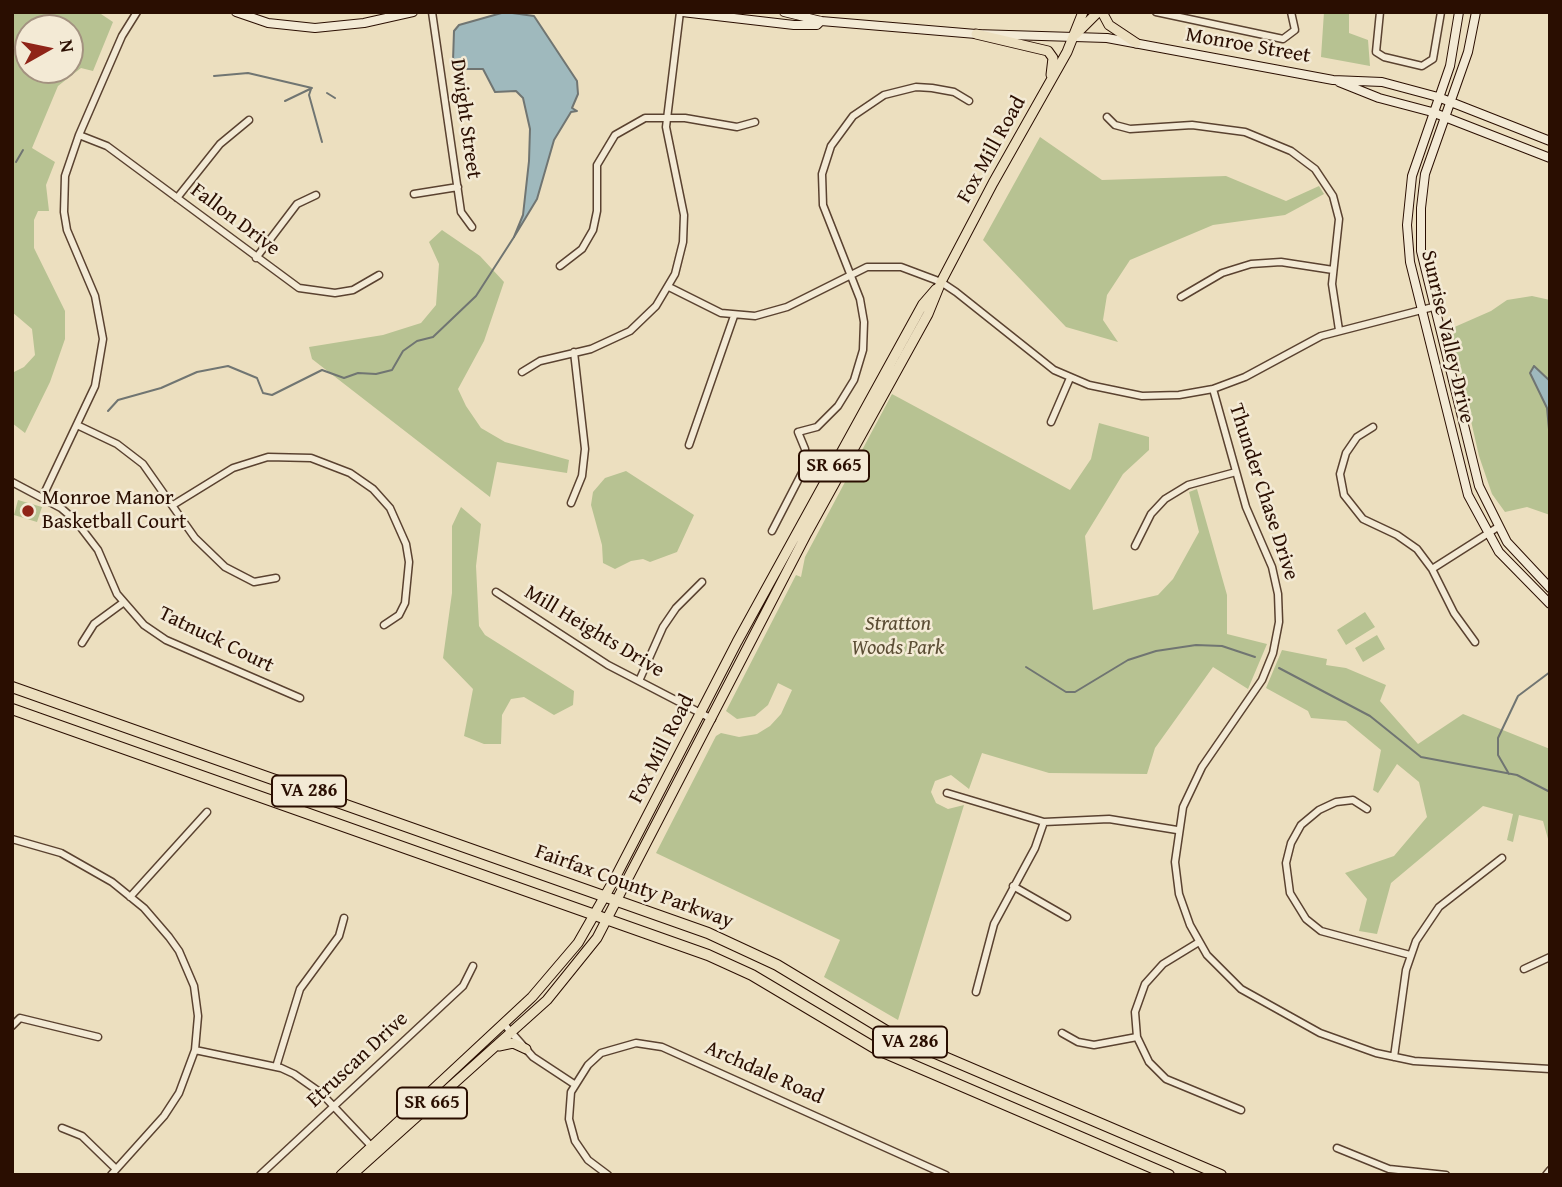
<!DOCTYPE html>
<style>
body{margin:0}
#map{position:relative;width:1562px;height:1187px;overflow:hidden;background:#ecdfbf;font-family:"Gentium Book Plus",serif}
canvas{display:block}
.frame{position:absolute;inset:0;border:14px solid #2a0e01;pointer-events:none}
.north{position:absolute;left:14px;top:14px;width:70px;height:70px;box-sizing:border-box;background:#f3ead5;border:2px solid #a39280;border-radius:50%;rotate:81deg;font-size:19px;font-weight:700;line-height:28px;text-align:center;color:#2a0e01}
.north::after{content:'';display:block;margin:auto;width:24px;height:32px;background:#8f2418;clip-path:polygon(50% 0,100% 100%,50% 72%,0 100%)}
</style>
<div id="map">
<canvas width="1562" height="1187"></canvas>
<div class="frame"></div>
<div class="north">N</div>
</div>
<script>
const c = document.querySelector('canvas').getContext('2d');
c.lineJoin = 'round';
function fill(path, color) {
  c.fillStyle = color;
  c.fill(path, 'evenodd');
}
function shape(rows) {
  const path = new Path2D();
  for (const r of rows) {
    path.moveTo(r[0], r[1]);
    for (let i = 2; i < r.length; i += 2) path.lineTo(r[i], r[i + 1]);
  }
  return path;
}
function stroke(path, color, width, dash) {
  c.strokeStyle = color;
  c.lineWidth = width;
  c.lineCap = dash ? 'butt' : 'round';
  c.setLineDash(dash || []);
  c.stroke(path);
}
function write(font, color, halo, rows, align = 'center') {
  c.font = font + ' "Gentium Book Plus",serif';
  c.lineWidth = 5;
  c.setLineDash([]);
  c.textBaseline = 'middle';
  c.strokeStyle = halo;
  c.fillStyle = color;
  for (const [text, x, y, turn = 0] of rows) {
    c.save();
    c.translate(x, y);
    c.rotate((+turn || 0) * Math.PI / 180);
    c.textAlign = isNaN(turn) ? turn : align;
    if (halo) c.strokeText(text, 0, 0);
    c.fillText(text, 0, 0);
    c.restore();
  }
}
const green = shape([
 [12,12,98,12,113,22,93,71,81,68,58,86,32,148,55,162,46,185,49,211,38,211,34,220,34,248,65,311,65,339,50,382,25,433,12,423,12,373,24,367,35,355,32,329,12,312],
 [70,28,70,70,28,70,28,28],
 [1324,12,1349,12,1349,33,1368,40,1370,66,1321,57],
 [1040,137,1102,180,1226,176,1286,201,1319,186,1324,194,1285,215,1213,225,1130,260,1107,295,1103,320,1118,342,1066,327,983,240],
 [442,230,480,256,504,282,484,341,458,389,466,406,481,428,505,442,569,460,567,473,497,462,490,497,312,359,309,347,383,335,421,323,436,305,439,264,429,242],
 [1532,296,1550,300,1550,515,1527,507,1505,512,1492,494,1479,456,1450,329,1491,311,1507,300],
 [892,394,1070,490,1091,459,1099,423,1149,437,1149,450,1123,474,1085,536,1093,610,1158,595,1173,579,1199,532,1189,492,1197,489,1227,595,1227,634,1267,644,1248,689,1213,667,1155,748,1147,774,1049,773,982,753,969,789,951,775,935,781,931,792,936,803,948,809,964,805,898,1020,824,977,840,940,656,853,716,736,721,733,739,737,757,734,770,726,781,714,792,690,778,683,768,705,755,716,737,719,726,711,796,575,801,577,805,557],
 [626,471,694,515,677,552,650,562,643,559,631,561,615,569,603,563,602,545,591,505,593,492,605,478],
 [18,500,42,507,37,522,14,515],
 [461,507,481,524,476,566,479,626,485,635,574,691,573,705,554,715,524,697,511,699,502,715,501,744,484,744,464,736,473,689,443,658,452,593,452,526],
 [1365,612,1375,627,1346,645,1337,630],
 [1377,635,1385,649,1363,662,1355,648],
 [1282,650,1327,659,1326,665,1346,668,1386,685,1380,701,1418,744,1463,714,1550,749,1550,846,1543,821,1519,815,1513,842,1507,840,1513,814,1483,806,1391,883,1377,934,1359,931,1367,899,1345,873,1394,856,1427,817,1419,782,1397,764,1378,793,1373,790,1381,750,1346,721,1311,718,1308,711,1266,688]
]);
const water = shape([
 [505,12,534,16,577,81,578,94,572,108,577,111,571,112,554,140,537,199,514,237,523,215,529,161,530,129,523,98,516,91,495,92,483,69,459,69,453,61,454,31,459,25,505,12],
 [1534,366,1550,381,1550,440,1547,408,1530,373,1534,366]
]);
const stream = shape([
 [214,76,248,73,312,88],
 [311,89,309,95,322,142],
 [327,93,335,98],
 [285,101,310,89],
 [16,162,23,150],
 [108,411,118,400,161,388,197,372,228,366,257,378,263,393,272,395,322,370,344,378,358,373,376,374,392,370,403,351,417,341,433,337,476,296,514,237],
 [1026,667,1066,692,1075,692,1128,660,1156,651,1196,645,1222,646,1255,657],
 [1279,668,1370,716,1421,757,1517,775,1550,792],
 [1509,774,1498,755,1498,738,1518,696,1550,672]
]);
const minor = shape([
 [432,12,461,212,472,227],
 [1156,12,1283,39,1295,30,1291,12],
 [1380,12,1376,52,1384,57,1422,66,1433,59,1441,12],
 [1107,117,1115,125,1130,129,1192,125,1245,132,1291,151,1315,169,1333,196,1339,219,1332,284,1339,330],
 [79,135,107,146,299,288,335,293,353,290,379,275],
 [414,194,458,187],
 [177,198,220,144,249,120],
 [256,258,297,204,316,195],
 [560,266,582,249,593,230,597,211,597,165,615,135,645,118,685,118,737,127,755,122],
 [669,287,721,313,755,316,787,307,867,267,901,267,941,282,956,292,1054,370,1089,385,1142,396,1179,395,1213,389,1245,377,1321,336,1433,307],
 [1181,297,1222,273,1251,264,1281,262,1333,270],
 [522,372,540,361,591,349,630,331,656,306,675,274,683,242,684,215,666,127,680,12],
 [1213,389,1246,507,1272,567,1278,594,1279,622,1273,653,1262,680,1202,767,1183,807,1175,862,1179,894,1190,925,1207,955,1241,989,1320,1033,1376,1053,1414,1061,1550,1069],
 [1051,422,1070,378],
 [77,425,117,444,143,464,195,538,225,567,254,582,276,578],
 [1373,427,1357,437,1346,453,1340,474,1344,495,1363,519,1397,535,1417,549,1432,569,1454,613,1475,642],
 [689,445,734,316],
 [12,482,61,508,75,520,98,550,117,594,144,625,166,640,300,698],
 [42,498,95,386,103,339,95,296,67,230,64,212,65,176,79,135,122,36,137,12],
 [571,503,582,476,585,449,574,352],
 [173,505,233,468,268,457,311,458,350,473,373,489,390,508,406,544,409,562,405,603,399,615,384,625],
 [772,531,806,465,805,449,798,432,817,427,838,406,854,380,863,350,864,322,860,299,823,205,822,174,831,146,853,116,884,95,916,87,932,88,954,92,969,101],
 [1135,546,1151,514,1165,499,1188,485,1236,472],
 [1432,569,1498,527],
 [496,592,608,665,712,719],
 [82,643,94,624,124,602],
 [639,681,663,627,676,608,702,582],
 [947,793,1044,822,1109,819,1177,830],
 [1367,809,1353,800,1336,802,1319,810,1301,825,1291,843,1286,863,1290,893,1306,919,1321,931,1410,955],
 [12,839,61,853,112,882,144,908,169,937,179,951,194,986,198,1016,195,1050,179,1093,164,1116,111,1175],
 [1013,886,1067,917],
 [130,897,207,812],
 [1199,942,1163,964,1145,984,1135,1012,1137,1037,1149,1062,1166,1079,1241,1110],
 [1524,969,1550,957],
 [976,992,994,924,1035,848,1044,822],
 [503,1023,533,1057,574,1084],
 [12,1026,20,1018,98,1037],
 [1062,1033,1078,1042,1094,1045,1137,1037],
 [195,1050,281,1068,294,1074,321,1093,373,1148],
 [1394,1057,1406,970,1416,941,1439,907,1502,858],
 [276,1067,300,989,339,936,344,918],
 [62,1128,82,1136,116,1169],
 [1337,1148,1389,1169,1446,1175],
 [260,1175,463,986,473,966],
 [608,1175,588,1160,575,1141,569,1119,571,1092,588,1065,601,1053,636,1043,662,1047,946,1175],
 [1546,1175,1550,1170]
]);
const secondary = shape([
 [236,12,268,23,315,28,364,23,413,12],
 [682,12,794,25,817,25,821,21],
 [784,12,821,21,976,34,1107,38,1333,80,1382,82,1438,97,1550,141],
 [1459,12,1450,66,1412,176,1407,225,1410,262,1468,495,1499,552,1550,604],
 [1476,12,1468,52,1425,174,1421,208,1421,251,1479,486,1507,542,1550,588],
 [1339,82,1379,98,1432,112,1550,158]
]);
const primary = shape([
 [1102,12,1109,25,1136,43],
 [976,34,1048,51,1053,58,1051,75],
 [1076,34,1098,12],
 [499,1046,513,1043,526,1049],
 [341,1175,532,997,578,943,614,880,737,642,923,304,936,289],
 [352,1175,547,1000,597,938,807,533,928,314,941,282,993,183,1067,52,1083,12]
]);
const trunk = shape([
 [12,687,708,933,777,965,893,1035,1221,1175],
 [12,709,708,955,752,975,878,1050,1169,1175]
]);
const markers = [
 [28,511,7,"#8f2418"]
];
const shields = [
 [834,466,70],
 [309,791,74],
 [910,1042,74],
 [432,1103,70]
];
const shieldNames = [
 ["SR 665",834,466],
 ["VA 286",309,791],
 ["VA 286",910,1042],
 ["SR 665",432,1103]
];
const streetNames = [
 ["Monroe Street",1248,46,10],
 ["Dwight Street",465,119,82],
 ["Fox Mill Road",992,150,-61],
 ["Fallon Drive",235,220,37],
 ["Sunrise Valley Drive",1447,337,77],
 ["Thunder Chase Drive",1263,492,72],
 ["Mill Heights Drive",594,632,31],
 ["Tatnuck Court",216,640,26],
 ["Fox Mill Road",662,749,-63],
 ["Fairfax County Parkway",634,887,20],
 ["Etruscan Drive",358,1060,-43],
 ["Archdale Road",764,1073,24]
];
const poiNames = [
 ["Monroe Manor",42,499],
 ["Basketball Court",42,523]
];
const parkNames = [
 ["Stratton",898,625],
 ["Woods Park",898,649]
];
fill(green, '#b7c292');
fill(water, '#9fb9bd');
stroke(water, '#707572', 2);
stroke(stream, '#707572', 2);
stroke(minor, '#5a4230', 9);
stroke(secondary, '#2a0e01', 10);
stroke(primary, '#2a0e01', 11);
stroke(trunk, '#2a0e01', 12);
stroke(minor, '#f3ead5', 6);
stroke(secondary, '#f3ead5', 8);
stroke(primary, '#ecdfbf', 9);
stroke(trunk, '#ecdfbf', 10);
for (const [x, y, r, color] of markers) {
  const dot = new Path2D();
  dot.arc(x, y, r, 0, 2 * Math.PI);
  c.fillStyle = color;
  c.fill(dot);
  stroke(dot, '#f3ead5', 2.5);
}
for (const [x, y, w] of shields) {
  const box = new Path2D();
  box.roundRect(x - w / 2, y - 15.5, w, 31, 5);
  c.fillStyle = '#f3ead5';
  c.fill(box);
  stroke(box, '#2a0e01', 2);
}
write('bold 19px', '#2a0e01', null, shieldNames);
write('21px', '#2a0e01', '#f3ead5', streetNames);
write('21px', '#2a0e01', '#f3ead5', poiNames, 'left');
write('italic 21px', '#5b4d34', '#f3ead5', parkNames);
</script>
